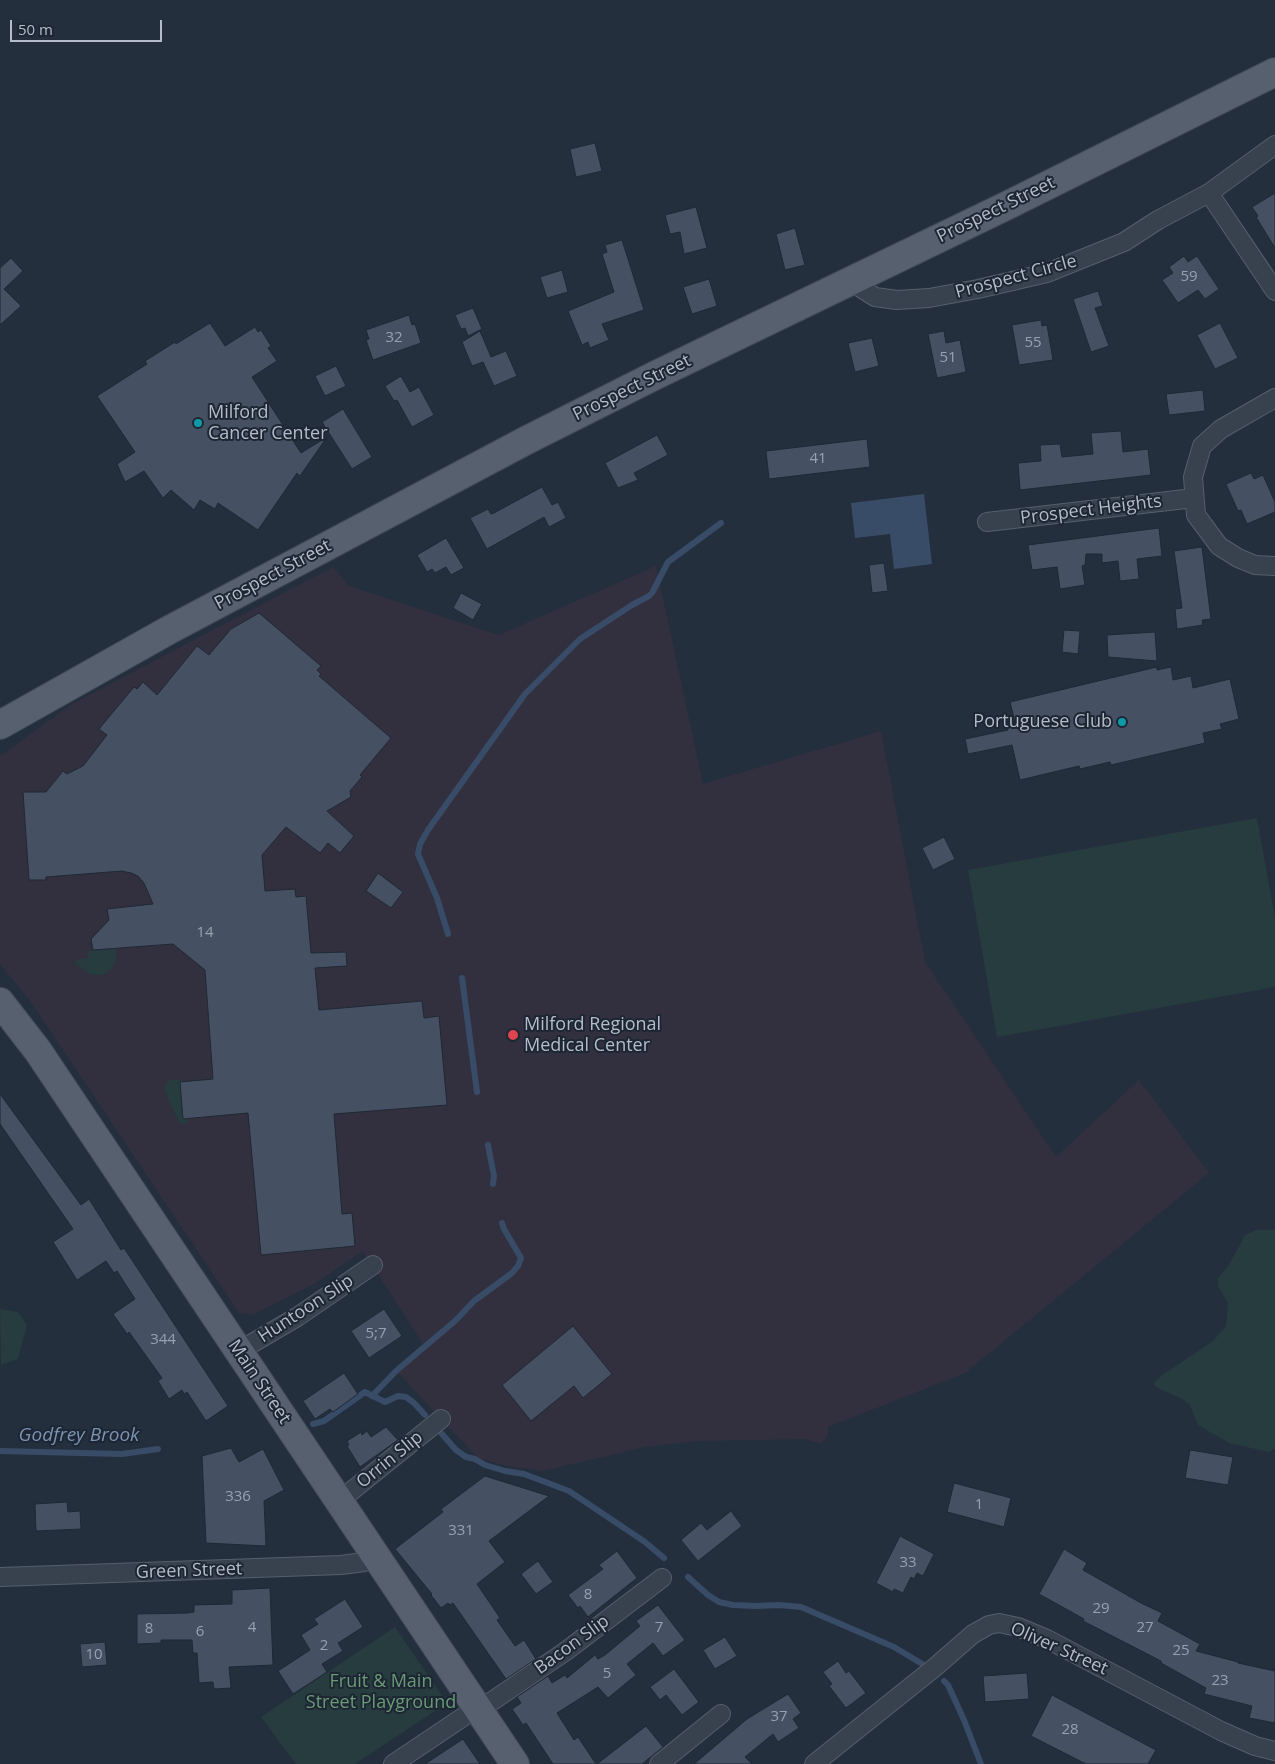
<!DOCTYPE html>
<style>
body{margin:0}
#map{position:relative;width:1275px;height:1764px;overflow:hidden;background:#242f3e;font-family:"Open Sans",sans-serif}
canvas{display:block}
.scale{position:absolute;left:10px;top:20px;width:152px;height:22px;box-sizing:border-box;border:2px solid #b4bcc9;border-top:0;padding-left:6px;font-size:15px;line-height:18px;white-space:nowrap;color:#b4bcc9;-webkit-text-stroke:4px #1d2633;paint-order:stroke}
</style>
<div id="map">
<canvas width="1275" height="1764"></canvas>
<div class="scale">50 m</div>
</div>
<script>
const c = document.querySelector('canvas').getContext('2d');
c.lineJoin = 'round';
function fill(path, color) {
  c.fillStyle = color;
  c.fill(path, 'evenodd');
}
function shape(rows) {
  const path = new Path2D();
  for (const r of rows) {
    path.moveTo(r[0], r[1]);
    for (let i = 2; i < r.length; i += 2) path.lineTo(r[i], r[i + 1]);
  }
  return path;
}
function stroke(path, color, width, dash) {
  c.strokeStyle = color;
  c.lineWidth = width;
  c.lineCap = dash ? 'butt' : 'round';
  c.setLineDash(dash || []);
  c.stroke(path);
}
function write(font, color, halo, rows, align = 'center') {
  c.font = font + ' "Open Sans",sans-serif';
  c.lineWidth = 4;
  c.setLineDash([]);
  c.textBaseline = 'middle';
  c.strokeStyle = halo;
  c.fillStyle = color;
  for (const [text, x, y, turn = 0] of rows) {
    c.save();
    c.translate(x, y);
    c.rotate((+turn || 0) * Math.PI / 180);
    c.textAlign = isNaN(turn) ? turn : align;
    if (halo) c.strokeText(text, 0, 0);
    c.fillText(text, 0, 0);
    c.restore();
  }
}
const medical = shape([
 [656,566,703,784,881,731,925,962,1056,1157,1139,1080,1209,1173,965,1373,828,1427,828,1435,821,1444,805,1439,697,1441,645,1447,543,1471,507,1466,478,1458,398,1373,425,1347,363,1251,314,1284,252,1315,239,1313,29,999,0,964,0,756,72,704,333,567,349,586,499,635]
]);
const green = shape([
 [1257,818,1275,918,1275,987,997,1037,968,870],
 [116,949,117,955,114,965,110,970,104,974,99,975,90,974,75,963,76,960,88,958,88,951],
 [169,1080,178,1080,183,1081,180,1082,183,1118,188,1119,188,1122,186,1123,181,1124,179,1122,164,1089,166,1083],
 [1256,1230,1275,1230,1275,1449,1269,1452,1229,1443,1198,1425,1190,1405,1182,1399,1156,1387,1154,1384,1156,1380,1164,1374,1213,1341,1226,1326,1228,1303,1218,1286,1218,1278,1229,1265,1245,1235],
 [0,1309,18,1312,27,1325,18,1359,1,1365],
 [395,1627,447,1703,355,1764,296,1764,261,1717]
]);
const water = shape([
 [924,494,932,564,894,569,890,534,855,538,851,503]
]);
const stream = shape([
 [448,934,437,898,418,854,420,844,428,830,525,694,580,639,632,605,649,596,652,593,668,562,721,523],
 [462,978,477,1092],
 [488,1145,494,1176,493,1184],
 [372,1396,396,1371,455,1321,474,1301,512,1273,518,1266,521,1258,504,1229,502,1223],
 [313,1424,324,1421,365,1392,385,1402,398,1396,406,1397,414,1403,425,1415],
 [442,1434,456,1450,466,1457,475,1459,485,1465,505,1471,524,1474,569,1491,645,1542,664,1558],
 [0,1451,122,1454,158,1449],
 [688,1577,708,1595,719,1602,733,1605,756,1606,779,1605,801,1607,894,1647,924,1665],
 [944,1681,948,1685,964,1720,981,1764]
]);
const building = shape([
 [595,143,602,171,576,177,570,149,595,143],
 [1275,193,1275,248,1256,217,1258,216,1252,207,1275,193],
 [696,207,707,248,684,254,680,232,670,234,665,215,696,207],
 [795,228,805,265,785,270,776,234,795,228],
 [622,240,644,310,602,324,609,340,590,348,588,342,582,345,568,311,614,292,602,254,607,252,605,245,622,240],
 [1184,256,1188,262,1197,256,1219,289,1205,299,1198,290,1178,303,1162,280,1173,273,1169,267,1184,256],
 [11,258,23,271,4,289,21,306,0,325,0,268,11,258],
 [562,270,568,292,547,298,540,277,562,270],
 [709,279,717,306,692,314,683,287,709,279],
 [1098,291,1103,306,1095,308,1109,346,1091,352,1073,299,1098,291],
 [473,308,482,329,468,336,465,328,461,329,455,315,473,308],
 [409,315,412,325,415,324,421,343,373,360,366,340,369,339,366,330,409,315],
 [1041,320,1042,326,1047,325,1053,360,1019,365,1012,325,1041,320],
 [210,323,225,346,255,327,258,332,261,330,271,346,268,348,277,361,252,377,301,453,327,437,300,476,297,473,258,530,218,503,215,509,200,500,194,510,171,490,163,498,144,471,125,482,117,464,135,452,97,396,147,364,145,361,175,342,176,344,210,323],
 [1220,323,1238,358,1215,369,1197,335,1220,323],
 [480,331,491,357,506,351,517,376,494,386,483,362,472,366,462,342,480,331],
 [944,331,946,343,960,340,966,372,937,378,928,334,944,331],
 [872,338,879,366,855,372,848,343,872,338],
 [336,366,346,386,325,396,315,376,336,366],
 [401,376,410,392,419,387,434,415,412,427,397,400,394,401,385,386,401,376],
 [1203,390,1205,411,1169,415,1166,394,1203,390],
 [343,409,372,457,352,469,322,422,343,409],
 [1121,431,1123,452,1148,449,1151,475,1020,490,1018,463,1041,461,1040,445,1060,444,1062,457,1093,454,1091,433,1121,431],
 [657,435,668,455,634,473,638,480,618,488,605,463,657,435],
 [867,439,870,467,769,479,766,451,867,439],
 [1251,473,1254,479,1263,475,1275,502,1275,512,1247,524,1241,510,1238,511,1226,484,1251,473],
 [542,487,552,505,558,502,566,518,549,527,544,517,487,549,470,518,488,509,491,514,494,513,542,487],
 [1159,528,1162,556,1137,559,1139,579,1120,581,1118,561,1102,563,1102,554,1086,554,1085,565,1082,566,1085,585,1060,589,1057,567,1032,570,1028,545,1159,528],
 [446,538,464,568,451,575,446,567,435,573,432,569,427,572,417,555,446,538],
 [1202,547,1211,619,1202,620,1203,625,1177,629,1175,609,1182,608,1174,551,1202,547],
 [884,563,888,591,872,593,869,565,884,563],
 [461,593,482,604,473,620,453,608,461,593],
 [259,613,321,666,317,670,321,674,319,676,391,738,360,775,362,777,350,791,351,797,327,811,354,836,340,853,328,843,320,853,286,827,262,855,265,891,295,889,296,897,306,896,311,953,346,952,347,966,315,968,319,1010,422,1001,424,1018,439,1016,447,1105,334,1114,342,1214,352,1213,355,1246,261,1255,248,1113,183,1119,180,1082,213,1079,205,970,173,944,93,950,91,939,109,920,107,909,153,904,144,883,138,876,131,873,122,871,46,877,46,880,29,880,23,792,46,792,63,771,67,774,83,766,107,735,99,729,134,687,137,689,143,682,157,695,197,646,209,655,231,629,259,613],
 [1064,630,1080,631,1078,654,1062,652,1064,630],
 [1155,632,1157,661,1108,657,1107,635,1155,632],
 [1157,667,1157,670,1171,667,1173,680,1191,676,1193,688,1230,679,1239,719,1220,724,1222,729,1203,733,1205,743,1111,765,1110,762,1080,769,1079,766,1020,780,1012,745,968,754,965,739,1008,730,1007,728,1016,726,1010,702,1157,667],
 [944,837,955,859,933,870,922,848,944,837],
 [378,873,403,892,391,908,366,891,378,873],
 [0,1094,81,1205,89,1199,121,1250,124,1248,228,1406,206,1421,187,1392,184,1394,182,1390,169,1399,158,1381,162,1378,129,1332,127,1334,113,1314,135,1299,117,1271,114,1273,106,1261,77,1280,53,1242,73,1229,0,1124,0,1094],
 [384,1309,402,1336,369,1358,351,1331,384,1309],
 [573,1326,612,1374,583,1398,574,1386,531,1421,502,1385,573,1326],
 [344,1373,358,1394,333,1412,330,1409,315,1419,303,1401,344,1373],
 [386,1427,398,1440,360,1467,347,1446,349,1445,347,1441,361,1432,362,1435,367,1431,371,1437,386,1427],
 [231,1448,239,1462,263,1449,284,1490,264,1501,266,1546,206,1543,202,1456,231,1448],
 [1190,1450,1233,1457,1228,1485,1185,1478,1190,1450],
 [485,1476,549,1496,489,1541,505,1562,477,1584,500,1618,497,1620,515,1646,524,1640,536,1659,506,1679,453,1603,450,1605,448,1603,441,1608,431,1595,432,1594,395,1549,443,1512,441,1509,485,1476],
 [954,1483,1011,1498,1004,1527,947,1512,954,1483],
 [67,1502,68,1512,80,1511,81,1529,36,1531,35,1504,67,1502],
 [731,1511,742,1526,698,1561,681,1540,701,1523,707,1530,731,1511],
 [900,1536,934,1554,923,1576,917,1573,914,1579,911,1577,903,1593,894,1589,893,1592,876,1583,900,1536],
 [1064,1549,1087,1563,1083,1570,1141,1603,1162,1613,1158,1621,1200,1644,1196,1651,1238,1662,1238,1663,1275,1671,1275,1723,1249,1718,1252,1706,1204,1694,1206,1688,1161,1663,1161,1661,1083,1621,1084,1619,1039,1594,1064,1549],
 [617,1551,637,1578,588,1617,580,1606,578,1608,568,1595,603,1569,599,1565,617,1551],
 [538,1561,553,1582,536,1594,521,1574,538,1561],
 [270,1588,273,1665,229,1667,231,1688,214,1689,213,1682,199,1683,197,1653,193,1653,192,1640,161,1640,161,1643,137,1644,137,1614,188,1613,194,1612,194,1605,232,1604,232,1590,270,1588],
 [345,1599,363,1627,338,1643,343,1651,322,1664,327,1672,293,1694,278,1671,310,1650,301,1635,318,1624,314,1619,345,1599],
 [658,1605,685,1640,663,1656,653,1643,627,1664,636,1675,608,1698,598,1687,557,1713,574,1740,578,1737,596,1764,553,1764,526,1723,523,1725,512,1709,521,1703,517,1697,548,1676,552,1683,565,1675,567,1678,595,1655,598,1659,605,1655,640,1626,636,1621,658,1605],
 [725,1637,737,1656,715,1669,703,1650,725,1637],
 [105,1642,107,1665,82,1667,80,1644,105,1642],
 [838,1661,846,1673,849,1671,866,1693,846,1708,829,1686,832,1684,823,1672,838,1661],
 [674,1669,699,1702,682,1715,666,1695,660,1700,650,1687,674,1669],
 [1027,1673,1029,1699,985,1702,983,1676,1027,1673],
 [788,1694,801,1713,793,1719,799,1728,778,1742,773,1734,745,1757,752,1764,694,1764,747,1719,788,1694],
 [1052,1695,1156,1750,1148,1764,1086,1764,1031,1736,1052,1695],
 [646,1726,663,1747,642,1764,597,1764,646,1726],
 [463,1739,480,1764,425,1764,463,1739]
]);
const minor = shape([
 [1209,193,1275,291],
 [850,281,875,297,897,300,929,298,978,289,1047,273,1124,242,1158,220,1209,193,1275,145],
 [1275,398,1221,429,1202,446,1193,477,1196,515,1219,546,1238,558,1255,565,1275,566],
 [987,522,1194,498],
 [239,1351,297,1317,373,1265],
 [339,1501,441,1419],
 [0,1577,341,1565,364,1562,376,1556],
 [479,1710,566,1651,662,1578],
 [393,1764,478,1707],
 [659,1764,721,1714],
 [814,1764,934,1668,973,1634,989,1625,999,1623,1018,1627,1047,1639,1221,1731,1255,1746,1275,1751]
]);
const primary = shape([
 [0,725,169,630,527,440,656,375,1006,206,1275,72],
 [0,1002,38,1051,515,1764]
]);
const markers = [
 [198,423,5,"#0f9aa8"],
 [1122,722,5,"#0f9aa8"],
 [513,1035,6,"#e0444e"]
];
const numberNames = [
 ["59",1189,277],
 ["32",394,338],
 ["55",1033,343],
 ["51",948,358],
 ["41",818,459],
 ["14",205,933],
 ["5;7",376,1334],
 ["344",163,1340],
 ["336",238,1497],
 ["1",979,1505],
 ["331",461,1531],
 ["33",908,1563],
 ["8",588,1595],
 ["29",1101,1609],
 ["4",252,1628],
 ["7",659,1628],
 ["27",1145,1628],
 ["8",149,1629],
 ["6",200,1632],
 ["2",324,1646],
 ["25",1181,1651],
 ["10",94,1655],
 ["5",607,1674],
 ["23",1220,1681],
 ["37",779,1717],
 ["28",1070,1730]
];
const streetNames = [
 ["Prospect Street",996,210,-26],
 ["Prospect Circle",1016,277,-15],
 ["Prospect Street",632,388,-26],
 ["Prospect Heights",1091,510,-7],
 ["Prospect Street",273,575,-28],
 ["Huntoon Slip",306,1309,-33],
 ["Main Street",259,1382,56],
 ["Orrin Slip",390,1460,-39],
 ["Green Street",189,1571,-2],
 ["Bacon Slip",572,1645,-36],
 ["Oliver Street",1059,1649,24]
];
const poiNames = [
 ["Milford",208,413],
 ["Cancer Center",208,434],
 ["Portuguese Club",1112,722,"right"],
 ["Milford Regional",524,1025],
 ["Medical Center",524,1046]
];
const parkNames = [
 ["Fruit & Main",381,1682],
 ["Street Playground",381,1703]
];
const waterNames = [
 ["Godfrey Brook",79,1436]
];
fill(medical, '#32303f');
fill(green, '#263c3f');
fill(water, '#394c67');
stroke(stream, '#394c67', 6);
fill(building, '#455162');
stroke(building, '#1f2835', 1);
stroke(minor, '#565f6c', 20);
stroke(primary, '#414a57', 30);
stroke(minor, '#38414e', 18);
stroke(primary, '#56606e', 28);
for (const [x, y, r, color] of markers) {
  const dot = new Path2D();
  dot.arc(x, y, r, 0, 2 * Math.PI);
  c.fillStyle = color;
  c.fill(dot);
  stroke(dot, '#1d2633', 2);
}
write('15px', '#98a1af', null, numberNames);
write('18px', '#b4bcc9', '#1d2633', streetNames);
write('18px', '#b4bcc9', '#1d2633', poiNames, 'left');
write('18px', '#6b9a76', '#1d2633', parkNames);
write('italic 19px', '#7c92b1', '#1d2633', waterNames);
</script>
